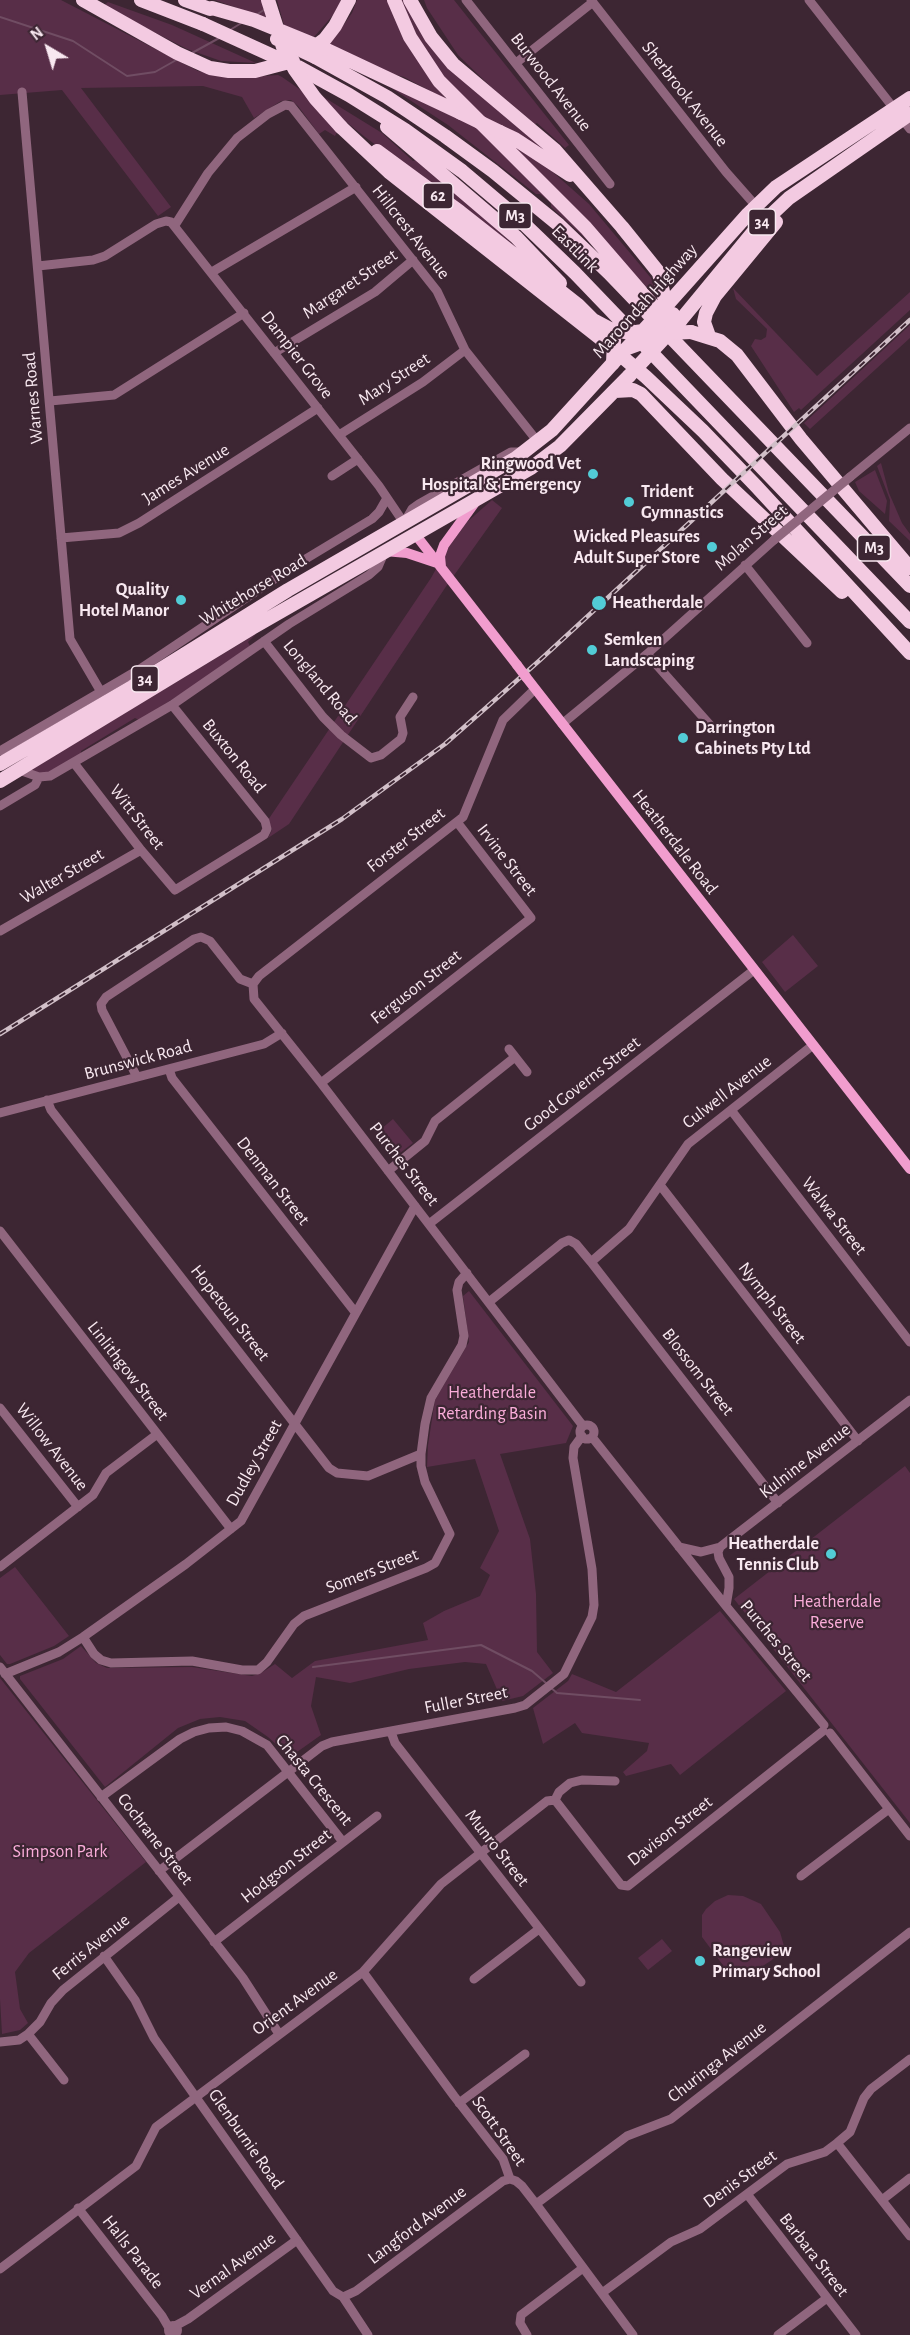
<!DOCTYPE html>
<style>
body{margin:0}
#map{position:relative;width:910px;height:2335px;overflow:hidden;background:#3d2633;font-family:"Alegreya Sans",sans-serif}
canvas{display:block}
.north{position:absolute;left:18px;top:18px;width:60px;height:60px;-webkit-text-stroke:4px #3d2633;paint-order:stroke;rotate:322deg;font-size:16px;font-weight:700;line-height:24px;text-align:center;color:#f8e8f0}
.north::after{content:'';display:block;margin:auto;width:21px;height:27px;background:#f8e8f0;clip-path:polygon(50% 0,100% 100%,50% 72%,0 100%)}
</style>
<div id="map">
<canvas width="910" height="2335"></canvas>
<div class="north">N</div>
</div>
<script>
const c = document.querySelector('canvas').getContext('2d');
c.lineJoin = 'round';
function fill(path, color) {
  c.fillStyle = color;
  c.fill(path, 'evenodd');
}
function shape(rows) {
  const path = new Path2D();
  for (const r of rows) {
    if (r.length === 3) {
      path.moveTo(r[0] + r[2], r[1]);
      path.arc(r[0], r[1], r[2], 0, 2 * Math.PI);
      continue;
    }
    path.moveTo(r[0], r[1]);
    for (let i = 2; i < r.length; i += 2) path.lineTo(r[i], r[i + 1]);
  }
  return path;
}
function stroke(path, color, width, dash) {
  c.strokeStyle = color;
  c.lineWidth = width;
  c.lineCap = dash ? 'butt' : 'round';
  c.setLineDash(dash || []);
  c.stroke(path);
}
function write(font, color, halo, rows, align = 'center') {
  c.font = font + ' "Alegreya Sans",sans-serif';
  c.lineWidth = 4.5;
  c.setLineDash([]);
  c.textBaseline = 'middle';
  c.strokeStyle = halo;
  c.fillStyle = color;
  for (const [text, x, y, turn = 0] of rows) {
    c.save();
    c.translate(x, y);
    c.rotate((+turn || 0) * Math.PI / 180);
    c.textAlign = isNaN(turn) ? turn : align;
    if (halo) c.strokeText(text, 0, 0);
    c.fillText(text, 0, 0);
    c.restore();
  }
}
const green = shape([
 [0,0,61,0,198,71,232,78,278,75,282,77,305,93,337,132,335,136,325,130,319,134,298,106,291,100,281,101,254,118,242,97,203,86,81,88,171,207,158,216,62,90,0,95],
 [215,0,263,0,267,19],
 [277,0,341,0,334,14,314,37,284,25],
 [357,0,392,0,422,66,447,100,404,77,389,73,329,45,352,13],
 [400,0,407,0,422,31,561,160,479,116,453,90,424,51],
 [424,0,454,0,569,145,565,148,537,123,535,124,492,88,458,55,427,8],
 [108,2,172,25,256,63,221,61,187,49,103,6],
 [376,78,484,130,612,263,551,207,551,203,540,194,536,194,448,125],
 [322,96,382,133,413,161,418,159,533,262,365,137,345,121],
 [508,142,546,166,589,204,651,278,658,299],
 [733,288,817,376,910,292,910,310,801,410,799,408,794,412,751,346,755,339,761,340,766,337,767,329,736,299],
 [910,325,910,338,810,429,804,423],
 [881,463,889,493,902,523,910,534,910,541,889,521,890,500,877,466],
 [875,470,887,501,885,514,859,491,855,482],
 [492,500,502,508,445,588,289,824,268,838,272,830,268,820,431,578,446,551,467,522],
 [256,634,248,642,250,646,197,684,139,720,135,718,81,751,81,755,46,774,29,771],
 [793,935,818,966,785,992,762,962],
 [393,1119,413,1143,395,1157,391,1157,374,1135],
 [469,1291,573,1426,566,1443,500,1454,530,1539,536,1594,537,1652,553,1673,523,1696,502,1701,486,1664,465,1662,409,1669,350,1683,316,1677,311,1706,321,1735,290,1757,268,1737,245,1721,220,1717,200,1719,178,1728,105,1787,20,1679,20,1676,63,1659,81,1646,96,1663,107,1668,192,1667,252,1676,261,1673,275,1664,292,1678,315,1661,428,1640,423,1623,444,1611,480,1596,490,1575,480,1568,499,1531,475,1459,427,1467,428,1445,435,1400,469,1342,463,1296],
 [905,1466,910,1473,910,1823,734,1599],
 [15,1567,69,1636,54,1646,10,1664,7,1664,0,1655,0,1578],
 [720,1611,786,1691,680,1775,671,1764,626,1776,623,1772,647,1751,649,1743,582,1733,575,1723,543,1744,533,1708,568,1681,572,1674,616,1692],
 [0,1678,146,1862,29,1953,15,1972,20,2009,28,2023,20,2030,2,2034,0,1999],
 [728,1895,743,1896,761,1904,780,1932,784,1946,772,1960,755,1971,725,1968,702,1937,702,1915,706,1909,715,1901],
 [662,1939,672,1951,648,1970,638,1958]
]);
const stream = shape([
 [256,15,267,8],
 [0,17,73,41,127,76,155,72,178,59],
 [230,30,243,22],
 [192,53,221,37],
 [313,1667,481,1645,532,1671,546,1683],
 [550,1687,557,1693,640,1700]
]);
const minor = shape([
 [466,0,610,184],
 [591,0,726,172,756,206],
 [809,0,910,129],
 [516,63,593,2],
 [22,92,70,639,101,692],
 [175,225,208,173,237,138,268,114,285,105,291,106,437,291,465,350,538,442],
 [38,266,93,260,105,256,156,224,166,221,171,222,379,486,404,523,412,509,419,504,511,452,523,452],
 [212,272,356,187],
 [274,353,375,292,413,260],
 [50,401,114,395,244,313],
 [339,435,423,382,465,350],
 [332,476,358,459],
 [850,477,910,428],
 [61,538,119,533,139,523,318,408],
 [745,565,807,643],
 [264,641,323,717,341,735,371,758,381,755,401,739,403,733,400,717,413,697],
 [647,654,710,725],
 [562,724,647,654,774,540],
 [0,751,140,669,294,566,372,519,379,512,387,498],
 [74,763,141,850,175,890,264,835,267,829,265,821,172,705],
 [19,770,39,777,50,776,172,705,289,624,369,575,378,567,384,553],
 [0,806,35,785,39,777],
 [0,931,141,850],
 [253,984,259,976,463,817,503,720,535,689],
 [509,1049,527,1072],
 [169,1069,172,1078,355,1312],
 [137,1077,102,1010,101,1004,106,997,194,939,201,937,210,941,240,979,253,984,254,999,321,1083,583,1426],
 [321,1083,531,918,457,822],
 [47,1100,51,1110,329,1468,337,1473,368,1476,421,1454],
 [731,1110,910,1342],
 [0,1113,264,1044,282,1033],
 [388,1171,425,1141,435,1121,515,1057],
 [660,1185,858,1441],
 [429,1224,754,970],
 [0,1231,231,1529],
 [591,1262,778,1503],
 [489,1302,562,1243,569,1240,576,1244,591,1262,629,1229,688,1144,813,1045],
 [0,1408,78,1507],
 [587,1432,7],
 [592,1437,726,1606,824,1725],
 [679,1547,701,1552,720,1547,910,1400],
 [720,1547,718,1552,719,1558,729,1577,729,1588,726,1606],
 [0,1567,93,1495,106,1473,156,1435],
 [83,1637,94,1654,101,1660,111,1663,192,1661,242,1670,258,1670,267,1662,294,1624,304,1616,426,1568,435,1563,450,1534,425,1482,421,1466,421,1454,425,1424,431,1398,462,1345,464,1336,457,1290,459,1282,467,1273],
 [0,1667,243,1978,279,2034],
 [5,1674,59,1652,83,1637,186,1564,241,1521,415,1206],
 [391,1732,395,1743,581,1982],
 [830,1733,910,1836],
 [101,1797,180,1739,194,1732,209,1728,226,1727,242,1731,267,1745,343,1842],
 [555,1800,621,1885,628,1886,823,1731],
 [159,1871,322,1746,332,1742,515,1708,525,1705,564,1674,592,1617,594,1605,592,1569,573,1458,574,1447,582,1436],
 [801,1876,889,1809],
 [214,1942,377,1816],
 [104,1956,135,2000,154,2038,333,2291,343,2297,368,2335],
 [363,1972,454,2096,503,2159,510,2179],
 [474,1979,539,1929],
 [28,2034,64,2080],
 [0,2042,19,2040,28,2034,40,2022,51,2003,63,1990,179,1897],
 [459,2103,525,2054],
 [837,2143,910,2236],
 [510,2179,516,2181,522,2186,536,2204,633,2335],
 [747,2194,856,2335],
 [882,2200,910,2178],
 [536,2204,627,2136,671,2119,910,1932],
 [78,2208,162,2316,169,2328],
 [0,2269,136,2166,156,2127,363,1972,441,1884,547,1801,555,1800,559,1792,570,1783,582,1780,615,1781],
 [602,2293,671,2242,700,2229,787,2164,825,2152,837,2143,850,2132,864,2098,871,2089,910,2059],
 [343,2297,356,2291,503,2181,510,2179],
 [173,2330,4.5],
 [175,2326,188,2319,297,2240],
 [527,2335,520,2323,521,2315,583,2268],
 [778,2335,827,2298]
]);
const major = shape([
 [415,534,517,665],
 [385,551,407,553,437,563],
 [441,567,440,556,444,545,476,501],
 [526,677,910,1169]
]);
const highway = shape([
 [83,0,177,53,210,68,229,71,255,71,293,61],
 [141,0,203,24],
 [185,0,210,9],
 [394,0,410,37,439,81,586,228,662,316],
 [410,0,431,37,453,64,555,150,622,227,659,273,666,306],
 [325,49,461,113],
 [309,51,325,39,335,26,349,0],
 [315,57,387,97,445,136,493,171,559,225,609,273,910,586],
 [298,67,349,95,405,130,462,171,520,220,575,273,910,622],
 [341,127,389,172,605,342,646,377,703,431,756,486,910,653],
 [387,127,516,237,560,283],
 [500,132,515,139,570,175],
 [377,151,460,212,578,305,593,320,610,329],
 [666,306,748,214,776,187,910,98],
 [680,321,755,230,789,198,910,114],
 [691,332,720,341,737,355,801,439,910,568],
 [709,336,704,322,706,313,715,296,776,222],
 [615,391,633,390,641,394,722,479,842,592],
 [0,764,132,687,288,590,516,458,552,430,613,363],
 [0,781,252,628,531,468,560,446,629,376]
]);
const rail = shape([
 [0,1034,342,819,445,744,540,660,910,320]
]);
const minorBridge = shape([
 [774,540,850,477]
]);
const majorBridge = shape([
 [517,665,526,677]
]);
const highwayBridge = shape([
 [268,0,283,47,295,70,315,98,341,127],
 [212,8,254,20,325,49],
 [203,24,293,65],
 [277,39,315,57],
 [461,113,500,132],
 [610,329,629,333,643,331,673,314],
 [610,329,614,340,613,363],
 [628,348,669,333,691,332],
 [613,363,666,306],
 [629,376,680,321]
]);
const markers = [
 [593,474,6,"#52ccd6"],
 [629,502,6,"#52ccd6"],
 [712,547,6,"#52ccd6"],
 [181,600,6,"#52ccd6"],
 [599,603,8,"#52ccd6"],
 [592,650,6,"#52ccd6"],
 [683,738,6,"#52ccd6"],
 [831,1554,6,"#52ccd6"],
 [700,1961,6,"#52ccd6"]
];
const shields = [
 [438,196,30],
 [515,216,33],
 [762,222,27],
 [874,548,33],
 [145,679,27]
];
const shieldNames = [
 ["62",438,196],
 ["M3",515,216],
 ["34",762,222],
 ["M3",874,548],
 ["34",145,679]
];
const streetNames = [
 ["Burwood Avenue",551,82,52],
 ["Sherbrook Avenue",685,94,52],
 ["Hillcrest Avenue",411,232,52],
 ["EastLink",575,249,45],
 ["Margaret Street",350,284,-34],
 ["Maroondah Highway",645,301,-48],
 ["Dampier Grove",297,355,52],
 ["Mary Street",394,379,-33],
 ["Warnes Road",33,398,-95],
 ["James Avenue",186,474,-32],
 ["Molan Street",751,538,-41],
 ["Whitehorse Road",253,590,-31],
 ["Longland Road",320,682,50],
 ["Buxton Road",234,756,51],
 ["Witt Street",137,817,52],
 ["Forster Street",406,840,-38],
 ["Heatherdale Road",675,842,52],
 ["Irvine Street",507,860,52],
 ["Walter Street",62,876,-30],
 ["Ferguson Street",416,987,-38],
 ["Brunswick Road",138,1060,-15],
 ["Good Governs Street",582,1084,-38],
 ["Culwell Avenue",727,1092,-38],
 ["Purches Street",404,1164,52],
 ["Denman Street",273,1181,52],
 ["Walwa Street",834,1216,52],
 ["Nymph Street",772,1303,52],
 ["Hopetoun Street",230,1313,52],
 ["Linlithgow Street",128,1371,52],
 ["Blossom Street",698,1372,52],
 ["Willow Avenue",52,1447,52],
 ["Kulnine Avenue",805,1461,-38],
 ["Dudley Street",254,1463,-61],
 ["Somers Street",372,1571,-21],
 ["Purches Street",776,1641,50],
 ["Fuller Street",466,1700,-11],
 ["Chasta Crescent",314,1780,51],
 ["Davison Street",670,1831,-38],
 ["Cochrane Street",155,1839,52],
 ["Munro Street",497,1848,52],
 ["Hodgson Street",286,1866,-38],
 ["Ferris Avenue",91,1947,-39],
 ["Orient Avenue",295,2002,-36],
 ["Churinga Avenue",717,2062,-38],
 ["Scott Street",499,2131,55],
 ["Glenburnie Road",246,2139,55],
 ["Denis Street",740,2179,-36],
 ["Langford Avenue",417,2225,-37],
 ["Halls Parade",133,2252,52],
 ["Barbara Street",814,2255,52],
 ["Vernal Avenue",233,2266,-36]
];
const poiNames = [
 ["Ringwood Vet",581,464,"right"],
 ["Hospital & Emergency",581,485,"right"],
 ["Trident",641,492],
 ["Gymnastics",641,513],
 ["Wicked Pleasures",700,537,"right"],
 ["Adult Super Store",700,558,"right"],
 ["Quality",169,590,"right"],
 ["Hotel Manor",169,611,"right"],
 ["Heatherdale",612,603],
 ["Semken",604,640],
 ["Landscaping",604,661],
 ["Darrington",695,728],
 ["Cabinets Pty Ltd",695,749],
 ["Heatherdale",819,1544,"right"],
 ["Tennis Club",819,1565,"right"],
 ["Rangeview",712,1951],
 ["Primary School",712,1972]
];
const parkNames = [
 ["Heatherdale",492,1393],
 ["Retarding Basin",492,1414],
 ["Heatherdale",837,1602],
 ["Reserve",837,1623],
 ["Simpson Park",60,1852]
];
fill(green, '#582e48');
stroke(stream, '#704d63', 2);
stroke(minor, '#90667e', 9);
stroke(major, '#f19dce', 10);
stroke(highway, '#f3cae1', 14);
stroke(rail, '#d1bfc8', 4.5);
stroke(rail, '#3d2633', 2, [7]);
stroke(minorBridge, '#90667e', 9);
stroke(majorBridge, '#f19dce', 10);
stroke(highwayBridge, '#f3cae1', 14);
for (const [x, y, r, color] of markers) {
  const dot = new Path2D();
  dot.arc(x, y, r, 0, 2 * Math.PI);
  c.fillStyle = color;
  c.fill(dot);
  stroke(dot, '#3d2633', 2);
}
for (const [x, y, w] of shields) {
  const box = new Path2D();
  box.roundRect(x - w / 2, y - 13, w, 26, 4.5);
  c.fillStyle = '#3d2633';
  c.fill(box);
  stroke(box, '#f8e8f0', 1.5);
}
write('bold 16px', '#f8e8f0', null, shieldNames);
write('18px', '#f8e8f0', '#3d2633', streetNames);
write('bold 18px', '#f8e8f0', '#3d2633', poiNames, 'left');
write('18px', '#fbadda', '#3d2633', parkNames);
</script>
